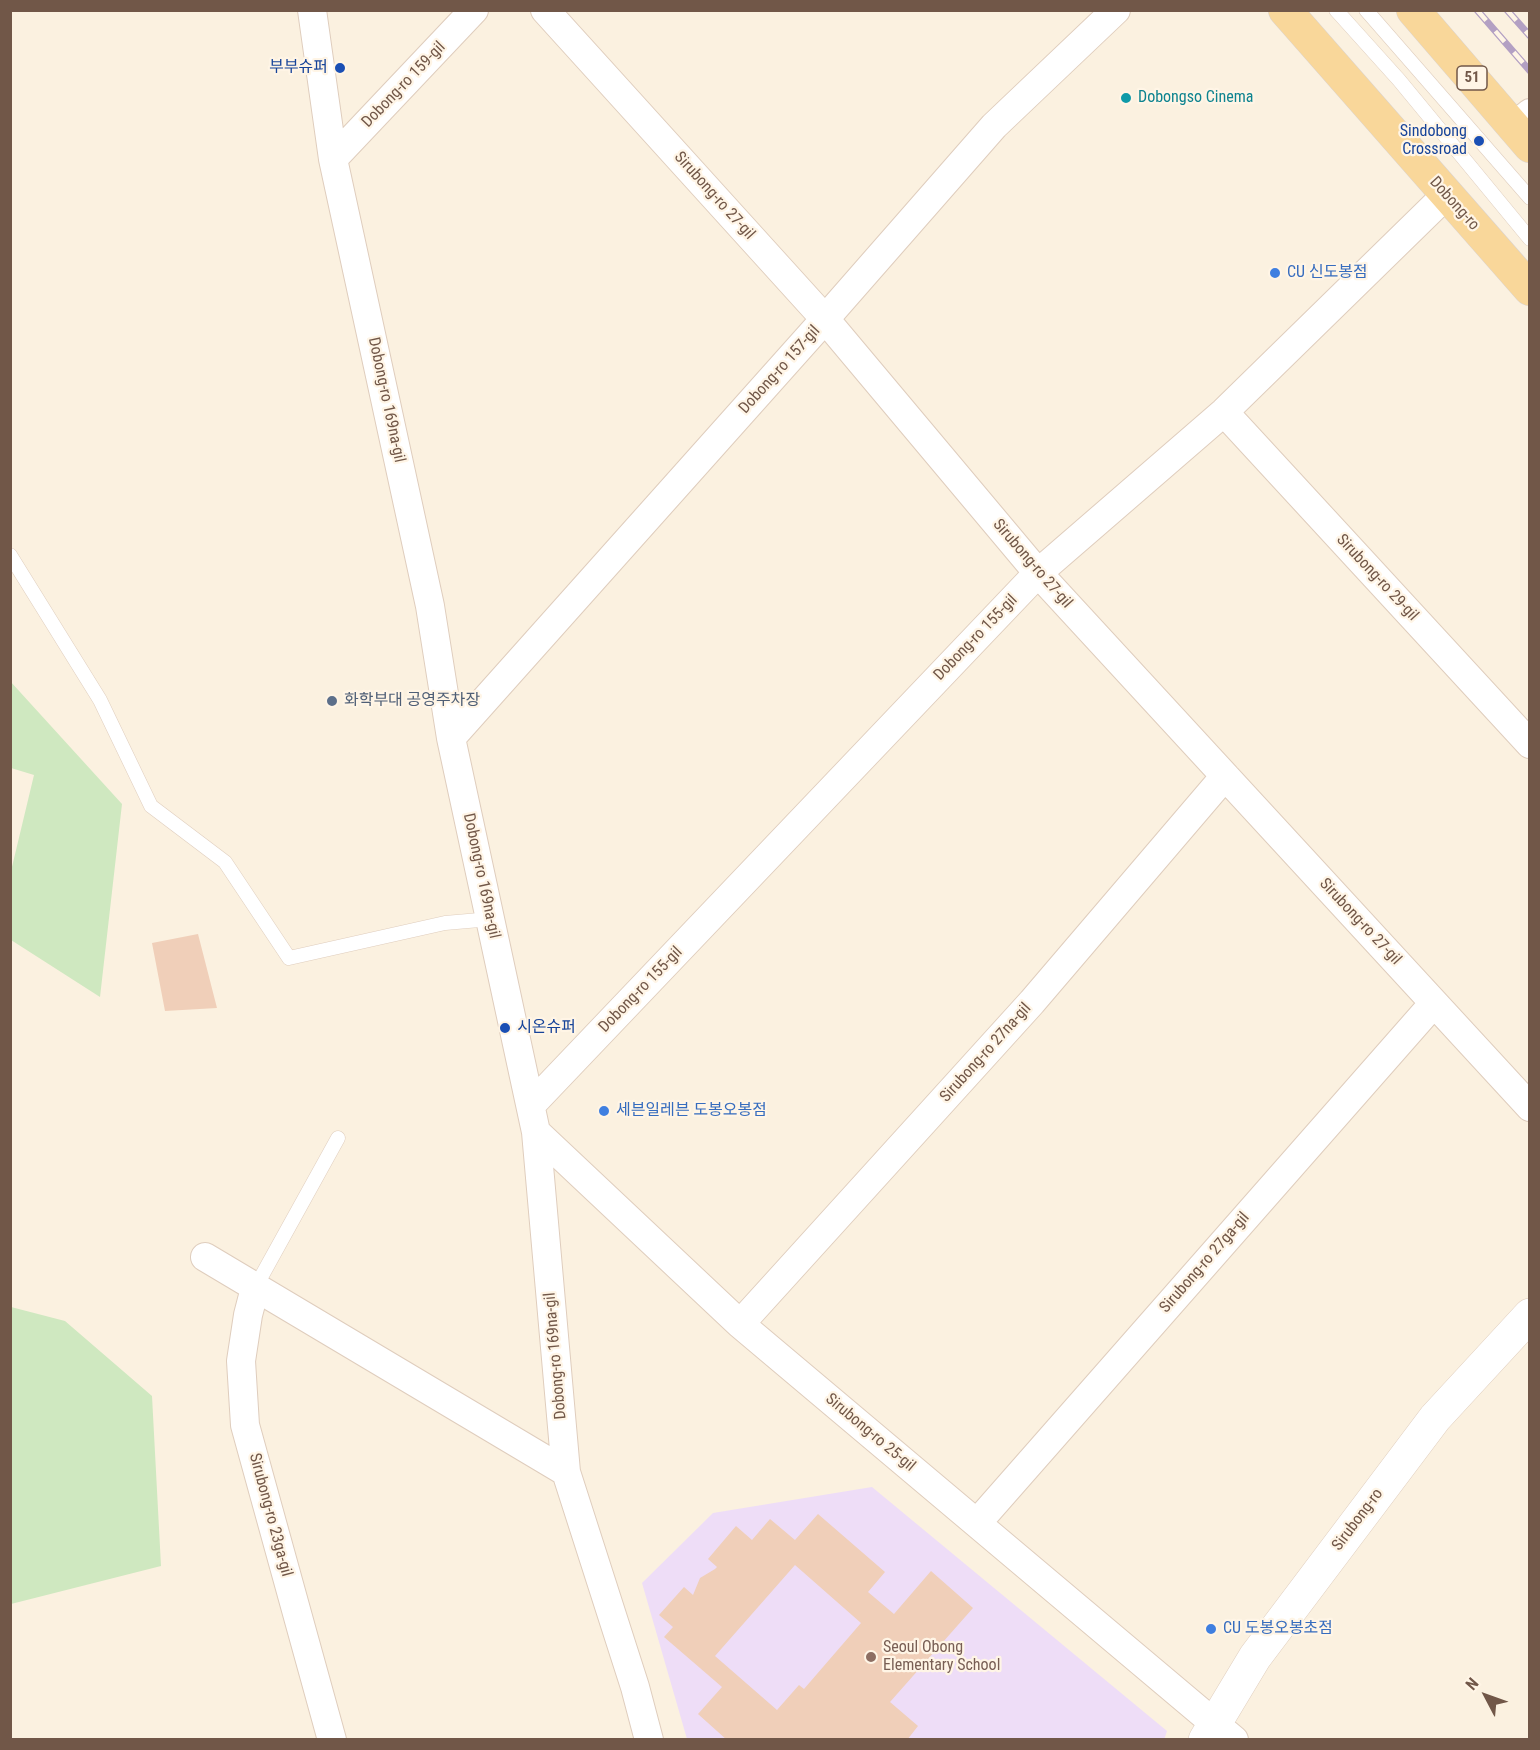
<!DOCTYPE html>
<meta charset="utf-8">
<style>
body{margin:0}
#map{position:relative;width:1540px;height:1750px;overflow:hidden;background:#fbf1e0;font-family:"Roboto Condensed",sans-serif}
canvas{display:block}
.frame{position:absolute;inset:0;border:12px solid #715748;pointer-events:none}
.north{position:absolute;left:1456px;top:1666px;width:60px;height:60px;-webkit-text-stroke:4px #fff5e6;paint-order:stroke;rotate:311deg;font-size:16px;font-weight:700;line-height:24px;text-align:center;color:#715748}
.north::after{content:'';display:block;margin:auto;width:21px;height:27px;background:#715748;clip-path:polygon(50% 0,100% 100%,50% 72%,0 100%)}
</style>
<div id="map">
<canvas width="1540" height="1750"></canvas>
<div class="frame"></div>
<div class="north">N</div>
</div>
<script>
const c = document.querySelector('canvas').getContext('2d');
c.lineJoin = 'round';
function fill(path, color) {
  c.fillStyle = color;
  c.fill(path, 'evenodd');
}
function shape(rows) {
  const path = new Path2D();
  for (const r of rows) {
    path.moveTo(r[0], r[1]);
    for (let i = 2; i < r.length; i += 2) path.lineTo(r[i], r[i + 1]);
  }
  return path;
}
function stroke(path, color, width, dash) {
  c.strokeStyle = color;
  c.lineWidth = width;
  c.lineCap = dash ? 'butt' : 'round';
  c.setLineDash(dash || []);
  c.stroke(path);
}
function write(font, color, halo, rows, align = 'center') {
  c.font = font + ' "Roboto Condensed","Noto Sans KR",sans-serif';
  c.lineWidth = 4.5;
  c.setLineDash([]);
  c.textBaseline = 'middle';
  c.strokeStyle = halo;
  c.fillStyle = color;
  for (const [text, x, y, turn = 0] of rows) {
    c.save();
    c.translate(x, y);
    c.rotate((+turn || 0) * Math.PI / 180);
    c.textAlign = isNaN(turn) ? turn : align;
    if (halo) c.strokeText(text, 0, 0);
    c.fillText(text, 0, 0);
    c.restore();
  }
}
const education = shape([
 [872,1487,1167,1731,1164,1740,687,1739,642,1583,713,1513]
]);
const green = shape([
 [10,681,122,804,100,997,11,940,11,871,34,775,11,768],
 [11,1307,65,1321,152,1396,161,1566,11,1604]
]);
const building = shape([
 [198,934,217,1008,165,1011,152,943],
 [818,1514,885,1572,868,1592,894,1614,931,1571,973,1608,890,1702,918,1726,907,1740,727,1740,698,1714,722,1687,664,1637,673,1627,659,1615,684,1587,693,1595,700,1578,715,1569,717,1567,708,1559,736,1526,752,1540,770,1519,795,1540],
 [795,1565,861,1623,804,1689,799,1685,777,1710,715,1656]
]);
const service = shape([
 [1336,10,1399,80,1530,239],
 [1366,10,1530,198],
 [10,555,100,700,151,806,225,862,289,958,445,923,491,919],
 [255,1288,338,1138]
]);
const minor = shape([
 [312,10,333,159,430,606,451,738,536,1132,566,1472,635,1687,649,1740],
 [545,10,825,319,1038,573,1530,1107],
 [1513,127,1530,113],
 [333,159,474,10],
 [1224,412,1530,744],
 [451,738,825,319,994,126,1116,10],
 [531,1105,1038,573,1224,412,1446,195],
 [536,1132,740,1324,1234,1740],
 [205,1257,566,1472],
 [255,1288,248,1315,241,1361,245,1425,332,1740],
 [740,1324,1032,1002,1225,776],
 [977,1523,1434,1003]
]);
const tertiary = shape([
 [1205,1740,1255,1657,1435,1418,1530,1315]
]);
const primary = shape([
 [1285,10,1530,289],
 [1413,10,1530,146]
]);
const rail = shape([
 [1477,10,1530,71],
 [1507,10,1530,36]
]);
const markers = [
 [340,68,6,"#1a4fb4"],
 [1126,98,6,"#0f9aa8"],
 [1479,141,6,"#1a4fb4"],
 [1275,273,6,"#3f7fe0"],
 [332,701,6,"#5c6f8a"],
 [505,1028,6,"#1a4fb4"],
 [604,1111,6,"#3f7fe0"],
 [1211,1629,6,"#3f7fe0"],
 [871,1657,6,"#8d6e63"]
];
const shields = [
 [1472,78,30]
];
const shieldNames = [
 ["51",1472,78]
];
const transitNames = [
 ["부부슈퍼",328,68],
 ["Sindobong",1467,132],
 ["Crossroad",1467,150],
 ["시온슈퍼",517,1028,"left"]
];
const streetNames = [
 ["Dobong-ro 159-gil",404,85,-46],
 ["Sirubong-ro 27-gil",714,196,48],
 ["Dobong-ro",1454,204,48],
 ["Dobong-ro 157-gil",780,370,-48],
 ["Dobong-ro 169na-gil",386,400,78],
 ["Sirubong-ro 27-gil",1032,564,49],
 ["Sirubong-ro 29-gil",1377,578,47],
 ["Dobong-ro 155-gil",976,638,-46],
 ["Dobong-ro 169na-gil",481,876,78],
 ["Sirubong-ro 27-gil",1360,922,47],
 ["Dobong-ro 155-gil",641,990,-46],
 ["Sirubong-ro 27na-gil",986,1053,-48],
 ["Sirubong-ro 27ga-gil",1205,1263,-49],
 ["Dobong-ro 169na-gil",556,1356,-95],
 ["Sirubong-ro 25-gil",870,1433,40],
 ["Sirubong-ro 23ga-gil",270,1515,75],
 ["Sirubong-ro",1358,1520,-53]
];
const cultureNames = [
 ["Dobongso Cinema",1138,98]
];
const shopNames = [
 ["CU 신도봉점",1287,273],
 ["세븐일레븐 도봉오봉점",616,1111],
 ["CU 도봉오봉초점",1223,1629]
];
const serviceNames = [
 ["화학부대 공영주차장",344,701]
];
const educationNames = [
 ["Seoul Obong",883,1648],
 ["Elementary School",883,1666]
];
fill(education, '#eeddf7');
fill(green, '#cfe8c0');
fill(building, '#f0cfb9');
stroke(service, '#dfcdbd', 15);
stroke(minor, '#dfcdbd', 30);
stroke(tertiary, '#dfcdbd', 34);
stroke(primary, '#dad3cf', 34);
stroke(service, '#fff', 14);
stroke(minor, '#fff', 28);
stroke(tertiary, '#fff', 33);
stroke(primary, '#f9d79a', 33);
stroke(rail, '#b3a0c3', 7);
stroke(rail, '#fff5e6', 4.5, [14]);
for (const [x, y, r, color] of markers) {
  const dot = new Path2D();
  dot.arc(x, y, r, 0, 2 * Math.PI);
  c.fillStyle = color;
  c.fill(dot);
  stroke(dot, '#fff5e6', 2);
}
for (const [x, y, w] of shields) {
  const box = new Path2D();
  box.roundRect(x - w / 2, y - 12, w, 24, 4.5);
  c.fillStyle = '#fff5e6';
  c.fill(box);
  stroke(box, '#715748', 1.5);
}
write('bold 15px', '#715748', null, shieldNames);
write('16px', '#164399', '#fff5e6', transitNames, 'right');
write('16px', '#715748', '#fff5e6', streetNames);
write('16px', '#0d838f', '#fff5e6', cultureNames, 'left');
write('16px', '#366cbe', '#fff5e6', shopNames, 'left');
write('16px', '#4e5e75', '#fff5e6', serviceNames, 'left');
write('16px', '#785e54', '#fff5e6', educationNames, 'left');
</script>
